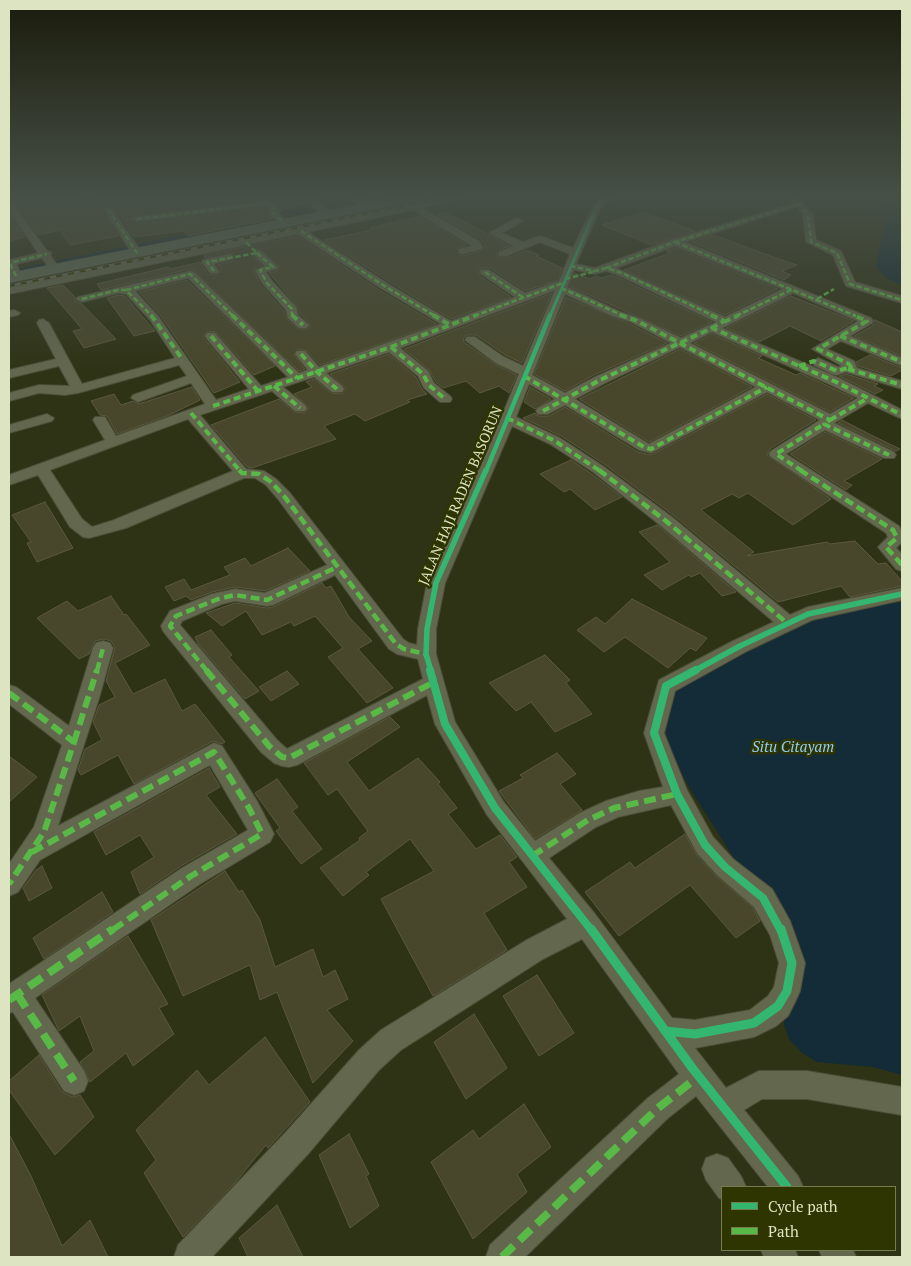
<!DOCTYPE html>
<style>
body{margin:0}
#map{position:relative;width:911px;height:1266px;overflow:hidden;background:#2f3316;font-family:"PT Serif",serif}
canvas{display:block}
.frame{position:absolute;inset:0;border:10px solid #dde4c2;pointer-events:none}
.legend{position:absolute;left:721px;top:1186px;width:175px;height:65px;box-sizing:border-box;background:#2e3500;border:1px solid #747b4e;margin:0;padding:6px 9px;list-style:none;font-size:15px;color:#dde4c2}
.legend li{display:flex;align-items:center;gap:10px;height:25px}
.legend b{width:25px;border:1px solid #747b4e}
</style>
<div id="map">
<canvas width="911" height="1266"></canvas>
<div class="frame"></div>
<ul class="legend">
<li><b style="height:6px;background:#33b770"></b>Cycle path</li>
<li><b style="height:6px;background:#58b947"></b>Path</li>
</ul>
</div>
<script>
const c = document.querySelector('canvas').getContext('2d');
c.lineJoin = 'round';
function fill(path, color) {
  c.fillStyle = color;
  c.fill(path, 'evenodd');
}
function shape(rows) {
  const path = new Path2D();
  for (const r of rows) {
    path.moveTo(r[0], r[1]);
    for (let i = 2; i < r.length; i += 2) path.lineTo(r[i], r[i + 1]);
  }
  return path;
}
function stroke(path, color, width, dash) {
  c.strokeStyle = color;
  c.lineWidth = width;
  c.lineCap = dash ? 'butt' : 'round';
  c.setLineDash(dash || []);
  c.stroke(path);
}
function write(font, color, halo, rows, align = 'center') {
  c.font = font + ' "PT Serif",serif';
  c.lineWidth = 5;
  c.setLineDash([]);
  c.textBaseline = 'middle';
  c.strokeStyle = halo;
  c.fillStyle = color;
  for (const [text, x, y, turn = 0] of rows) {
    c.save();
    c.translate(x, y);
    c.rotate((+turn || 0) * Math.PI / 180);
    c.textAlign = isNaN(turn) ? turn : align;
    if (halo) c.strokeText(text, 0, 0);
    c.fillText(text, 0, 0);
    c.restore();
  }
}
const water = shape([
 [876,196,902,196,902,286,884,276,876,267,884,226,881,208],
 [902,602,902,1075,873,1067,817,1062,802,1053,789,1039,784,1025,784,1011,795,972,739,866,687,784,667,742,665,720,670,696,677,688,799,623,877,605]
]);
const stream = shape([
 [263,218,382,196],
 [9,272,195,234]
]);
const building = shape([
 [34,196,77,196,83,202,118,196,121,199,136,196,276,196,282,201,293,201,300,196,308,204,281,210,276,201,268,198,137,214,130,220,137,224,266,208,272,219,188,236,184,231,134,237,113,206,107,204,101,210,119,236,70,245,60,230,38,235,13,201,34,196],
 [446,212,510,246,497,251,496,255,499,258,508,258,527,250,539,255,536,256,562,268,558,280,525,291,490,268,481,268,478,271,480,276,511,297,451,319,391,283,324,240,372,230,370,228,419,216,467,245,458,248,459,255,463,256,484,250,485,246,480,239,436,214,446,212],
 [642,212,695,231,651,245,602,225,642,212],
 [9,213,25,237,9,241,9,213],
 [714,235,776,258,797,265,782,271,791,275,784,280,691,242,714,235],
 [298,236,381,291,437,324,320,365,306,350,297,349,294,355,305,369,299,371,194,270,190,269,101,290,97,284,168,267,170,269,200,262,208,274,218,275,221,270,217,265,233,261,236,258,235,254,229,252,205,258,204,255,298,236],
 [256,248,262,250,279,266,277,271,269,273,297,306,300,314,310,324,309,329,298,329,287,319,284,311,260,284,253,269,262,265,250,253,256,248],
 [675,248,778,289,725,315,624,270,670,253,666,251,675,248],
 [575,273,589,279,596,276,601,278,611,275,617,277,712,322,681,336,569,286,575,273],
 [187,280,275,366,254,375,216,332,207,331,203,337,240,382,214,393,160,315,139,292,187,280],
 [63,285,75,297,75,301,82,304,116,339,84,348,73,331,82,329,47,288,63,285],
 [552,293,522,363,505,355,476,335,467,335,463,339,464,342,495,364,517,375,509,393,499,386,480,393,466,381,443,388,436,382,429,370,404,349,552,293],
 [118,295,125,296,155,331,134,336,107,298,118,295],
 [791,296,854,321,821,341,790,326,759,342,726,328,791,296],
 [566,297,630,324,667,343,594,375,565,391,534,374,566,297],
 [875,320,902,332,902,356,854,336,872,326,875,320],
 [712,334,762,356,758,358,796,375,800,373,854,398,830,412,694,343,712,334],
 [680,349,752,387,649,442,579,399,680,349],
 [389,354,416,377,422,389,427,394,407,400,410,402,365,421,355,414,324,426,336,439,252,468,247,467,211,425,279,399,294,412,305,413,309,407,294,394,312,387,306,382,314,379,331,393,342,394,346,388,330,374,389,354],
 [870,355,902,368,902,370,891,376,858,366,856,362,870,355],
 [846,374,878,384,874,386,883,390,875,394,839,376,846,374],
 [192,387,200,400,167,416,117,434,107,416,100,415,91,401,114,394,121,405,133,401,139,404,192,387],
 [530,387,551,399,535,409,524,402,530,387],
 [767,394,816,420,770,449,767,455,831,499,793,525,748,493,739,498,732,494,701,510,754,552,747,556,827,542,830,544,855,541,878,564,886,563,902,581,902,586,850,597,841,586,778,602,673,515,604,464,561,436,523,418,535,413,538,416,549,416,565,407,638,452,651,455,767,394],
 [842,420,871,435,900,449,896,451,838,423,842,420],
 [825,432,882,459,844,481,852,485,846,490,790,454,825,432],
 [571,460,592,474,622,497,595,510,570,489,564,492,540,474,571,460],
 [45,502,73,548,37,562,27,543,31,542,12,515,45,502],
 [657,525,659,526,736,592,722,596,700,573,691,577,689,575,662,590,644,575,670,562,639,532,657,525],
 [288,548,310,571,265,591,235,587,212,592,191,600,186,596,174,601,165,587,184,579,191,590,230,575,224,567,245,558,251,566,288,548],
 [322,583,326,588,331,586,349,617,372,641,358,649,393,688,367,703,328,657,343,648,315,616,294,626,291,622,262,635,246,611,222,626,206,613,235,603,267,608,273,607,322,583],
 [111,596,124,615,126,614,150,645,115,663,133,694,165,679,182,711,195,704,225,742,222,744,213,741,134,784,118,755,81,775,78,770,85,749,102,740,93,722,99,705,115,697,106,681,115,647,111,641,104,639,95,641,89,654,79,659,37,618,67,601,78,611,111,596],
 [632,599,707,638,696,651,690,648,668,668,625,637,604,652,577,630,596,617,605,624,632,599],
 [211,630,232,655,229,657,259,691,245,699,199,645,195,637,211,630],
 [545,655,570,680,566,683,592,714,555,732,531,702,516,711,489,683,545,655],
 [287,671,299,684,271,701,259,687,287,671],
 [390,717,400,727,347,762,369,791,418,758,440,782,438,784,457,808,448,814,476,849,500,835,517,857,509,862,527,887,484,913,507,950,433,996,381,899,434,871,410,839,366,872,369,875,343,896,320,868,360,840,359,838,368,831,337,789,328,795,304,763,390,717],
 [557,753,576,774,560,784,582,810,535,839,499,791,523,778,520,775,557,753],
 [9,756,37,777,9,802,9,756],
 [209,768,220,787,206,795,237,834,181,866,140,894,131,872,154,857,140,835,106,855,94,832,209,768],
 [277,779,298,807,292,811,322,849,301,864,276,831,280,828,255,793,277,779],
 [685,834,696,854,716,876,753,908,760,921,736,938,690,885,619,936,585,892,630,862,635,868,685,834],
 [42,866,52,888,29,901,23,888,36,870,42,866],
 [225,871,239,892,242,890,260,920,275,967,313,949,323,977,335,970,348,999,327,1010,353,1041,313,1083,277,992,260,1000,250,965,183,996,151,920,225,871],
 [102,892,113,912,44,959,33,938,102,892],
 [128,936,168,1004,159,1008,174,1034,133,1066,126,1053,90,1082,80,1062,94,1051,80,1016,59,1031,42,995,128,936],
 [537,975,574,1033,539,1056,503,996,537,975],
 [474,1014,507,1068,466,1099,434,1042,474,1014],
 [265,1037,310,1102,268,1148,266,1145,235,1183,183,1237,144,1173,156,1160,136,1130,197,1070,209,1085,265,1037],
 [39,1055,62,1092,73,1097,80,1095,94,1117,55,1155,9,1090,9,1081,39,1055],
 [524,1104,551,1147,517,1174,527,1192,473,1239,431,1162,473,1130,479,1139,524,1104],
 [9,1134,31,1176,62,1246,90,1220,108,1257,9,1257,9,1134],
 [349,1134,369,1174,366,1176,379,1206,350,1228,319,1155,349,1134],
 [277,1205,303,1257,248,1257,239,1238,277,1205]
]);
const street = shape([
 [278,196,297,196,293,199,282,199,278,196],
 [302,196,312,196,332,215,327,218,324,217,302,196],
 [348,196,358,196,370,207,365,210,362,209,348,196],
 [451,196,469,196,422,208,479,241,483,247,482,249,463,254,459,253,459,249,472,246,413,210,308,232,390,285,451,321,515,297,481,274,480,272,481,270,489,270,525,293,559,281,570,254,540,242,507,256,499,256,498,254,499,252,514,246,489,233,515,219,521,219,523,221,502,233,523,242,540,236,573,248,593,206,604,196,615,196,600,209,576,264,595,268,671,240,794,203,789,196,798,196,813,215,816,240,841,251,855,282,902,296,902,303,846,286,833,255,806,242,803,215,797,207,685,242,871,318,873,321,871,324,850,336,902,358,902,366,841,341,827,349,854,361,857,368,902,381,902,389,846,372,837,375,832,374,814,365,812,362,818,358,838,367,842,366,812,349,858,321,793,293,722,328,839,378,902,410,902,419,868,403,834,423,894,452,896,455,894,458,884,458,825,430,786,454,899,526,902,532,902,542,896,548,902,554,902,571,896,569,878,547,888,537,886,533,771,457,769,454,771,451,820,420,767,392,651,453,639,450,565,405,548,414,538,414,536,411,538,408,555,399,529,384,516,417,560,438,603,466,672,517,790,615,808,607,902,588,902,600,812,620,747,651,675,691,664,733,687,790,713,837,733,859,772,889,790,921,805,963,800,991,796,1000,788,1016,776,1026,754,1037,695,1048,726,1088,759,1071,807,1071,902,1087,902,1115,807,1099,762,1099,744,1110,798,1176,803,1187,768,1187,696,1096,668,1118,525,1257,486,1257,490,1245,524,1213,648,1098,679,1074,582,939,543,959,401,1050,379,1070,308,1154,212,1257,174,1257,178,1245,286,1132,359,1050,381,1030,525,941,567,919,487,815,435,724,427,695,297,765,289,767,282,766,274,763,261,752,163,631,161,626,170,611,212,594,235,589,265,593,327,565,278,499,266,485,255,478,244,478,126,528,89,538,83,537,70,527,38,475,9,485,9,475,105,440,93,420,95,417,105,417,116,436,205,404,191,383,138,402,131,398,133,395,187,376,179,365,78,393,65,395,39,393,9,401,9,393,39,385,70,386,59,366,9,378,9,370,56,359,37,323,39,320,43,319,49,323,82,384,175,358,150,320,126,294,118,293,82,302,76,299,78,297,190,271,194,272,299,373,308,370,295,354,297,351,305,351,319,367,441,324,382,289,298,234,9,294,9,288,451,196],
 [675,246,783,289,725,317,616,268,675,246],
 [574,270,595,274,606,271,618,275,716,322,681,338,639,318,621,312,567,287,574,270],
 [188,278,288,377,261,386,215,333,207,333,205,336,207,339,249,389,216,400,158,316,135,291,188,278],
 [555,290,523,366,504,357,475,337,467,337,465,340,496,363,519,374,490,445,427,583,418,629,417,645,409,643,403,639,290,493,276,479,264,471,246,469,200,415,272,391,295,411,305,411,307,408,305,405,283,387,314,377,332,392,342,392,344,389,342,386,326,373,389,352,418,376,424,388,440,402,450,402,452,399,450,396,434,383,428,371,400,348,555,290],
 [565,294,613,316,631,322,671,343,595,377,565,393,532,375,565,294],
 [712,332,829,384,858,398,830,414,690,343,712,332],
 [680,347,756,387,649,444,575,399,605,383,680,347],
 [188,419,233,471,114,520,92,527,82,519,50,470,188,419],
 [512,426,550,444,593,472,660,525,774,622,733,641,659,680,644,733,663,787,639,791,606,801,580,813,535,841,503,801,455,722,436,654,436,629,445,583,512,426],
 [335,575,389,649,397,654,418,659,423,679,287,749,277,740,180,625,182,621,222,604,235,601,267,606,273,605,335,575],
 [671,805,697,853,717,875,754,907,770,935,779,963,774,987,768,996,750,1010,695,1020,672,1018,595,914,549,858,596,827,618,817,671,805],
 [268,200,274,202,280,211,278,213,289,223,287,225,281,225,270,215,267,206,137,222,132,219,137,216,268,200],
 [9,201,12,202,47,251,51,252,51,256,60,269,59,271,51,271,42,258,17,264,21,276,20,278,12,278,9,272,9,260,38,253,9,210,9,201],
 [108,206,111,207,142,253,141,255,133,255,132,253,103,209,108,206],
 [257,250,261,251,278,267,277,269,266,272,272,281,296,307,298,315,309,325,307,328,299,328,288,318,286,310,262,283,255,270,265,266,252,253,257,250],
 [229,254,233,255,234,257,233,259,214,264,219,271,218,273,210,273,202,262,203,260,229,254],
 [14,310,20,313,18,315,9,317,9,311,14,310],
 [47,414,54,418,52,421,9,433,9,425,47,414],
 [103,641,110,643,113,648,100,695,58,826,214,743,222,746,257,801,274,834,270,842,200,884,35,998,84,1071,88,1081,84,1091,74,1095,64,1091,13,1012,9,1013,9,984,182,868,248,830,210,765,40,860,18,892,9,896,9,864,34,827,62,745,9,704,9,685,16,687,69,726,93,648,96,643,103,641],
 [717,1154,728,1158,741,1176,746,1187,722,1187,722,1199,719,1198,706,1180,702,1169,706,1158,717,1154],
 [761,1250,795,1250,798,1257,764,1257,761,1250],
 [819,1250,853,1250,856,1257,822,1257,819,1250]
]);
const primary = shape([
 [400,196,427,196,421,200,9,283,9,273,400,196]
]);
const rail = shape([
 [9,286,454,196]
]);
const quietFar4 = shape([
 [793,196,808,215,811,242,837,253,850,284,902,300],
 [108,209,137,253],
 [137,219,268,203,271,204,275,211,273,213,284,223],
 [301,231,386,287,435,316],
 [675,242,856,316],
 [257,253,273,267,260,270,267,283,292,309,292,316],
 [570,266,595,271,606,268,622,273,714,316],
 [606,268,675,242,799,204],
 [214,271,207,262,257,253,246,242],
 [485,272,524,298],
 [16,276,11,266,13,262,47,254],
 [565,279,593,272],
 [561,288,624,316],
 [126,290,190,274,233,316],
 [82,299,118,290,126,290,152,316],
 [817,299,834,289],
 [474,316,563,283],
 [736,316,793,289]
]);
const quietFar3 = shape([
 [151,315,183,360],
 [232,315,297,378],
 [292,315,303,325],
 [433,315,450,325],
 [620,315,635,320,830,420,824,424,889,455],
 [711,315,724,321,712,328],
 [724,322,739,315],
 [211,336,258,391],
 [840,336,902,362],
 [391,347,423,374,429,385,445,399],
 [301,354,317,372,337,389],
 [799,366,814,361,837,371,851,367,849,364,818,349,867,321,853,315],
 [848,369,902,385],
 [524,376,644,447,651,449,767,387],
 [274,386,300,408],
 [213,406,391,347,477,315],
 [543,411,600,380,712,328,834,381,902,415],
 [191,413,240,471],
 [507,418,555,441,600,471],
 [830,420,868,398],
 [802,471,776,454,824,424]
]);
const quietFar2 = shape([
 [239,470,242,473,259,474,271,482,284,496,396,644,404,649,426,654],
 [599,470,666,521,787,623],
 [800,470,893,530,897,538,886,547,902,565],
 [97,671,103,648],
 [207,671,170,626,176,616,218,599,235,595,267,600,337,567]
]);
const quietFar1 = shape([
 [206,670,269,746,282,757,289,758,432,683],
 [9,693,74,742,44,832,9,884],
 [74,742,97,670],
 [32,852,214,752,249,808,262,834,191,876,111,931],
 [532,856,588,820,614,808,677,794]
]);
const quiet = shape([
 [17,994,74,1081],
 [9,1000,113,929],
 [502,1257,658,1108,699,1076]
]);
const cyclewayFar4 = shape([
 [550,316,596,208,603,200,611,196]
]);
const cyclewayFar3 = shape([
 [486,471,550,315]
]);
const cyclewayFar2 = shape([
 [431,671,426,654,427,629,436,583,486,470],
 [694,671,740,646,808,614,902,594]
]);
const cyclewayFar1 = shape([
 [430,670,445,724,495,808,592,931],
 [696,670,666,686,654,733,677,794,705,845,725,867,763,898,781,931]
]);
const cycleway = shape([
 [591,929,693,1069,787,1187],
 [665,1031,695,1034,754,1023,778,1006,787,991,792,963,781,929]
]);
const streetNames = [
 ["JALAN HAJI RADEN BASORUN",461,496,-67]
];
const waterNames = [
 ["Situ Citayam",793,748]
];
fill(water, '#132c37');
stroke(stream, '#132c37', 3);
fill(building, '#48472b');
stroke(building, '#5a593f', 1);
stroke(street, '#4b4f38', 2);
stroke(primary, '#4b4f38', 1);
fill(street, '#63674e');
fill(primary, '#5f6c57');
stroke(rail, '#686b55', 3);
stroke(rail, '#2e3500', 2, [6]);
stroke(quietFar4, '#58b947', 2.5, [5.5, 2.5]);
stroke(quietFar3, '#58b947', 4, [7, 4]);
stroke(quietFar2, '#58b947', 4.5, [9, 4.5]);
stroke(quietFar1, '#58b947', 6, [12, 6]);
stroke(quiet, '#58b947', 8, [16, 8]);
stroke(cyclewayFar4, '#33b770', 3);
stroke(cyclewayFar3, '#33b770', 4.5);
stroke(cyclewayFar2, '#33b770', 5.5);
stroke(cyclewayFar1, '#33b770', 8);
stroke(cycleway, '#33b770', 9);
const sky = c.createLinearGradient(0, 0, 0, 373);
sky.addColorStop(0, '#1a1c0c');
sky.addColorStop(0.53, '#475047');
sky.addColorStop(1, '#47504700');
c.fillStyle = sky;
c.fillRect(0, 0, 911, 373);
write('14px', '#dde4c2', '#2e3500', streetNames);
write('italic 15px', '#8fcdf3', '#2e3500', waterNames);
</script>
